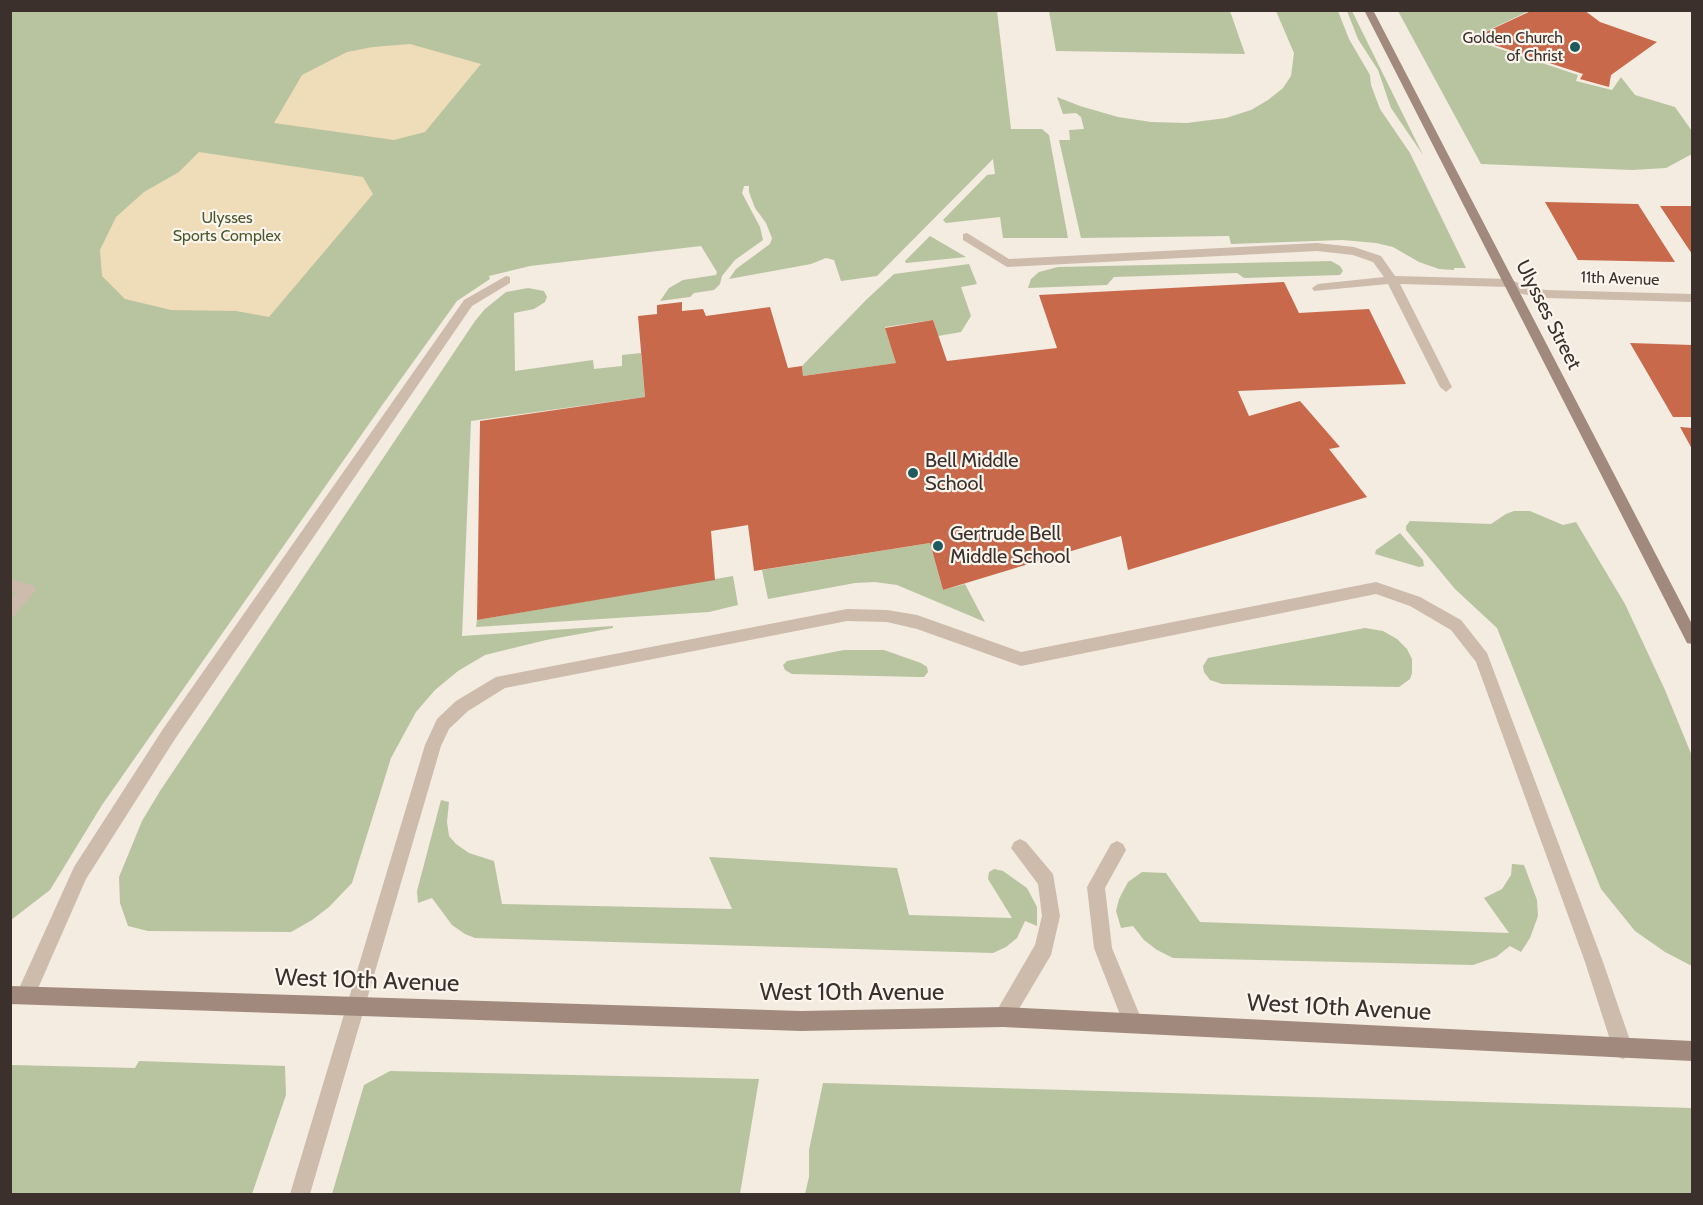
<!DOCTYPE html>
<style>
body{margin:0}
#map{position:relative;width:1703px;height:1205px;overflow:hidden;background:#f4ebe1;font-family:Cabin,sans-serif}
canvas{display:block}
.frame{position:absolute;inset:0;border:12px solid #3b302b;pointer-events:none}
</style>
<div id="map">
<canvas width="1703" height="1205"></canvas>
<div class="frame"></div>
</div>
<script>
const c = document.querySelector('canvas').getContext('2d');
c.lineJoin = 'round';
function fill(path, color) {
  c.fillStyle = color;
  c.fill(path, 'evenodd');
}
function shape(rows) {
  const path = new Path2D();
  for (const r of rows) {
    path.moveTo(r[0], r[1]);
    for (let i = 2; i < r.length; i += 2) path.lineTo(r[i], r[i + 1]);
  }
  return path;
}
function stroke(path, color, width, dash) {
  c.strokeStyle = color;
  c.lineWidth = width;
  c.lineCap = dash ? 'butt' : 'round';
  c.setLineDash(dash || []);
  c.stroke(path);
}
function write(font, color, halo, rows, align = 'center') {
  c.font = font + ' Cabin,sans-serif';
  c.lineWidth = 4.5;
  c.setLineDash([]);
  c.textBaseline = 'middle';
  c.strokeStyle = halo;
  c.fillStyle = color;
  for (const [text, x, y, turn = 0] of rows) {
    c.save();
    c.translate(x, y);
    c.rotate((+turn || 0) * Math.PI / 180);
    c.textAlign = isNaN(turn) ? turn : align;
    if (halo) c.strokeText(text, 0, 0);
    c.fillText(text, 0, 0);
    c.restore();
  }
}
const green = shape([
 [10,11,997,11,1011,129,1042,129,1049,135,1068,238,1003,238,1000,217,946,223,943,220,987,175,995,174,993,159,877,276,841,281,834,260,826,258,811,264,729,279,736,269,770,244,772,238,766,223,755,208,749,192,749,186,744,186,742,193,760,227,763,240,735,260,722,276,720,284,714,290,694,293,690,297,660,301,669,288,683,280,716,275,717,272,701,246,530,266,489,276,490,279,457,301,383,404,102,805,50,890,11,920],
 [1049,11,1230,11,1245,54,1056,51],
 [1276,11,1338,11,1349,39,1370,75,1371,85,1380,109,1410,153,1466,268,1454,268,1454,270,1439,269,1419,262,1393,247,1376,243,1342,240,1231,244,1229,236,1081,238,1059,140,1070,140,1069,130,1084,129,1081,117,1076,113,1063,114,1057,97,1080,106,1118,117,1151,122,1187,123,1226,118,1251,110,1268,100,1283,88,1291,76,1294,53],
 [1347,11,1352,11,1423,155,1391,108,1378,70,1358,39],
 [1398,11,1529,11,1470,39,1578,75,1576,81,1612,90,1621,77,1635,95,1675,107,1692,131,1692,154,1666,168,1632,170,1481,164],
 [930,236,966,257,906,263,905,261],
 [1331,261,1340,266,1343,271,1340,275,1244,278,1237,273,1114,277,1107,285,1028,288,1031,279,1039,272,1058,267],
 [969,264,977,284,961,287,971,316,961,332,938,336,933,320,885,327,896,363,803,376,802,366,867,299,894,274],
 [528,288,544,291,547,297,545,302,534,309,514,313,515,371,593,360,594,369,622,366,622,355,641,353,645,397,471,421,462,636,613,626,613,628,546,640,485,655,458,671,435,690,416,712,391,758,352,883,329,907,312,920,291,932,148,931,128,926,120,903,119,877,142,821,160,791,475,321,485,309,506,292],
 [1514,511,1530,511,1563,525,1576,522,1625,604,1665,690,1692,756,1692,966,1665,952,1635,931,1601,889,1497,628,1455,589,1406,530,1406,526,1410,521,1491,524,1506,514],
 [1400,533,1423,560,1424,566,1419,567,1375,554,1376,550],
 [930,543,943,590,965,584,985,622,897,585,875,582,855,583,768,599,762,570],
 [733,576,738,605,709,612,476,627,477,620],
 [1365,628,1383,631,1397,639,1407,649,1412,659,1412,673,1410,679,1399,687,1222,684,1210,680,1204,672,1203,666,1208,658],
 [844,650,884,650,921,663,927,667,928,672,924,677,919,677,792,674,785,670,783,665,787,661],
 [441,800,449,802,447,822,449,836,456,844,469,853,494,861,502,904,732,909,709,857,897,868,909,915,1012,918,988,879,989,872,994,869,1003,871,1027,888,1037,907,1037,926,1025,921,1017,938,1006,947,993,953,475,938,465,934,452,925,432,898,418,903,417,891],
 [1512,864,1524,865,1537,900,1538,916,1530,938,1521,952,1510,946,1496,957,1473,965,1173,958,1157,950,1144,940,1133,926,1121,928,1116,911,1119,899,1128,882,1142,872,1166,873,1200,922,1509,933,1484,898,1502,889,1511,875],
 [139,1061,285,1066,286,1095,252,1194,11,1194,11,1065,135,1068],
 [390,1071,759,1079,740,1194,332,1194,364,1085],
 [823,1083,1692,1108,1692,1194,805,1194,809,1177,809,1150]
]);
const sand = shape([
 [410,44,481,64,425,132,394,140,274,123,302,75,347,52,373,47],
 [199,152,363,177,373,194,269,317,236,311,171,310,125,299,102,276,100,250,116,217,144,192,179,172]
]);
const building = shape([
 [1533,10,1584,10,1600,22,1657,42,1611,75,1609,87,1580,79,1583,74,1473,38],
 [1545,202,1638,204,1675,262,1578,260],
 [1660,206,1692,206,1692,254],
 [1284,282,1299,313,1369,309,1406,384,1238,391,1249,416,1300,401,1340,447,1329,449,1367,497,1128,570,1121,536,943,590,930,543,754,571,748,525,736,527,711,531,715,580,477,620,480,421,645,397,638,316,657,314,657,305,682,302,682,311,703,309,706,316,770,307,788,368,802,366,803,376,896,363,885,328,933,320,947,361,1057,348,1039,295],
 [1630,343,1692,345,1692,417,1673,417],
 [1680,427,1692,428,1692,449]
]);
const lane = shape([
 [967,233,1009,259,1317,243,1354,247,1381,256,1395,276,1509,279,1515,283,1509,287,1400,284,1452,387,1446,392,1440,387,1388,284,1314,291,1312,288,1318,284,1384,277,1373,262,1353,255,1317,251,1007,267,963,240,963,234,967,233],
 [506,276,510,277,510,283,472,306,175,739,86,879,32,1002,25,1004,18,1002,16,995,74,867,163,729,464,300,506,276],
 [10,579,34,586,36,590,15,615,10,616,10,599,17,593,10,591,10,579],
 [1376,582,1420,597,1461,620,1487,653,1603,962,1633,1049,1630,1056,1623,1059,1616,1056,1613,1049,1585,962,1476,662,1451,630,1410,606,1376,594,1021,666,917,629,887,622,847,621,505,688,468,711,449,729,441,746,310,1194,290,1194,425,745,437,719,456,701,496,677,847,609,887,610,917,615,1021,652,1376,582],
 [1020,839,1026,842,1053,874,1060,916,1051,955,1010,1024,1003,1027,996,1024,993,1017,1035,945,1042,916,1038,884,1011,848,1014,842,1020,839],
 [1117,841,1123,844,1126,850,1105,888,1112,948,1143,1023,1140,1030,1133,1033,1126,1030,1094,948,1087,887,1111,844,1117,841]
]);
const street = shape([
 [1509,279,1528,287,1546,290,1692,294,1692,302,1546,298,1522,294,1505,286,1505,280,1509,279]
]);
const secondary = shape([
 [1364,10,1373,10,1692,624,1692,644,1687,643,1364,10],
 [10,986,801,1011,1003,1007,1692,1041,1692,1061,1003,1027,801,1031,10,1004,10,986]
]);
const markers = [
 [1575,47,6,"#1f5a5e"],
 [913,473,6,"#1f5a5e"],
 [938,546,6,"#1f5a5e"]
];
const farPoinames = [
 ["Golden Church",1563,38],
 ["of Christ",1563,56]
];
const farParknames = [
 ["Ulysses",227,218],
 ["Sports Complex",227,236]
];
const farStreetnames = [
 ["11th Avenue",1620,279,2]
];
const streetNames = [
 ["Ulysses Street",1548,315,63]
];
const poiNames = [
 ["Bell Middle",925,461],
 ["School",925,484],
 ["Gertrude Bell",950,534],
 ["Middle School",950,557]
];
const nearStreetnames = [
 ["West 10th Avenue",367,981,2],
 ["West 10th Avenue",852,993],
 ["West 10th Avenue",1339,1008,3]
];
fill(green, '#b8c4a0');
fill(sand, '#efdcb8');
fill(building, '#c8694b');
fill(lane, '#cdbbac');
fill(street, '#cdbbac');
fill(secondary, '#a18a7d');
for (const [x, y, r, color] of markers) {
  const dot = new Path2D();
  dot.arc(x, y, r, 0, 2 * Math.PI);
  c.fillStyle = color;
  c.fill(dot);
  stroke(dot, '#fbf5ee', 2);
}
write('16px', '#3b302b', '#fbf5ee', farPoinames, 'right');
write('16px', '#4a5a2e', '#fbf5ee', farParknames);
write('16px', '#3b302b', '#fbf5ee', farStreetnames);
write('20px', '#3b302b', '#fbf5ee', streetNames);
write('20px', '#3b302b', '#fbf5ee', poiNames, 'left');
write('24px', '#3b302b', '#fbf5ee', nearStreetnames);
</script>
